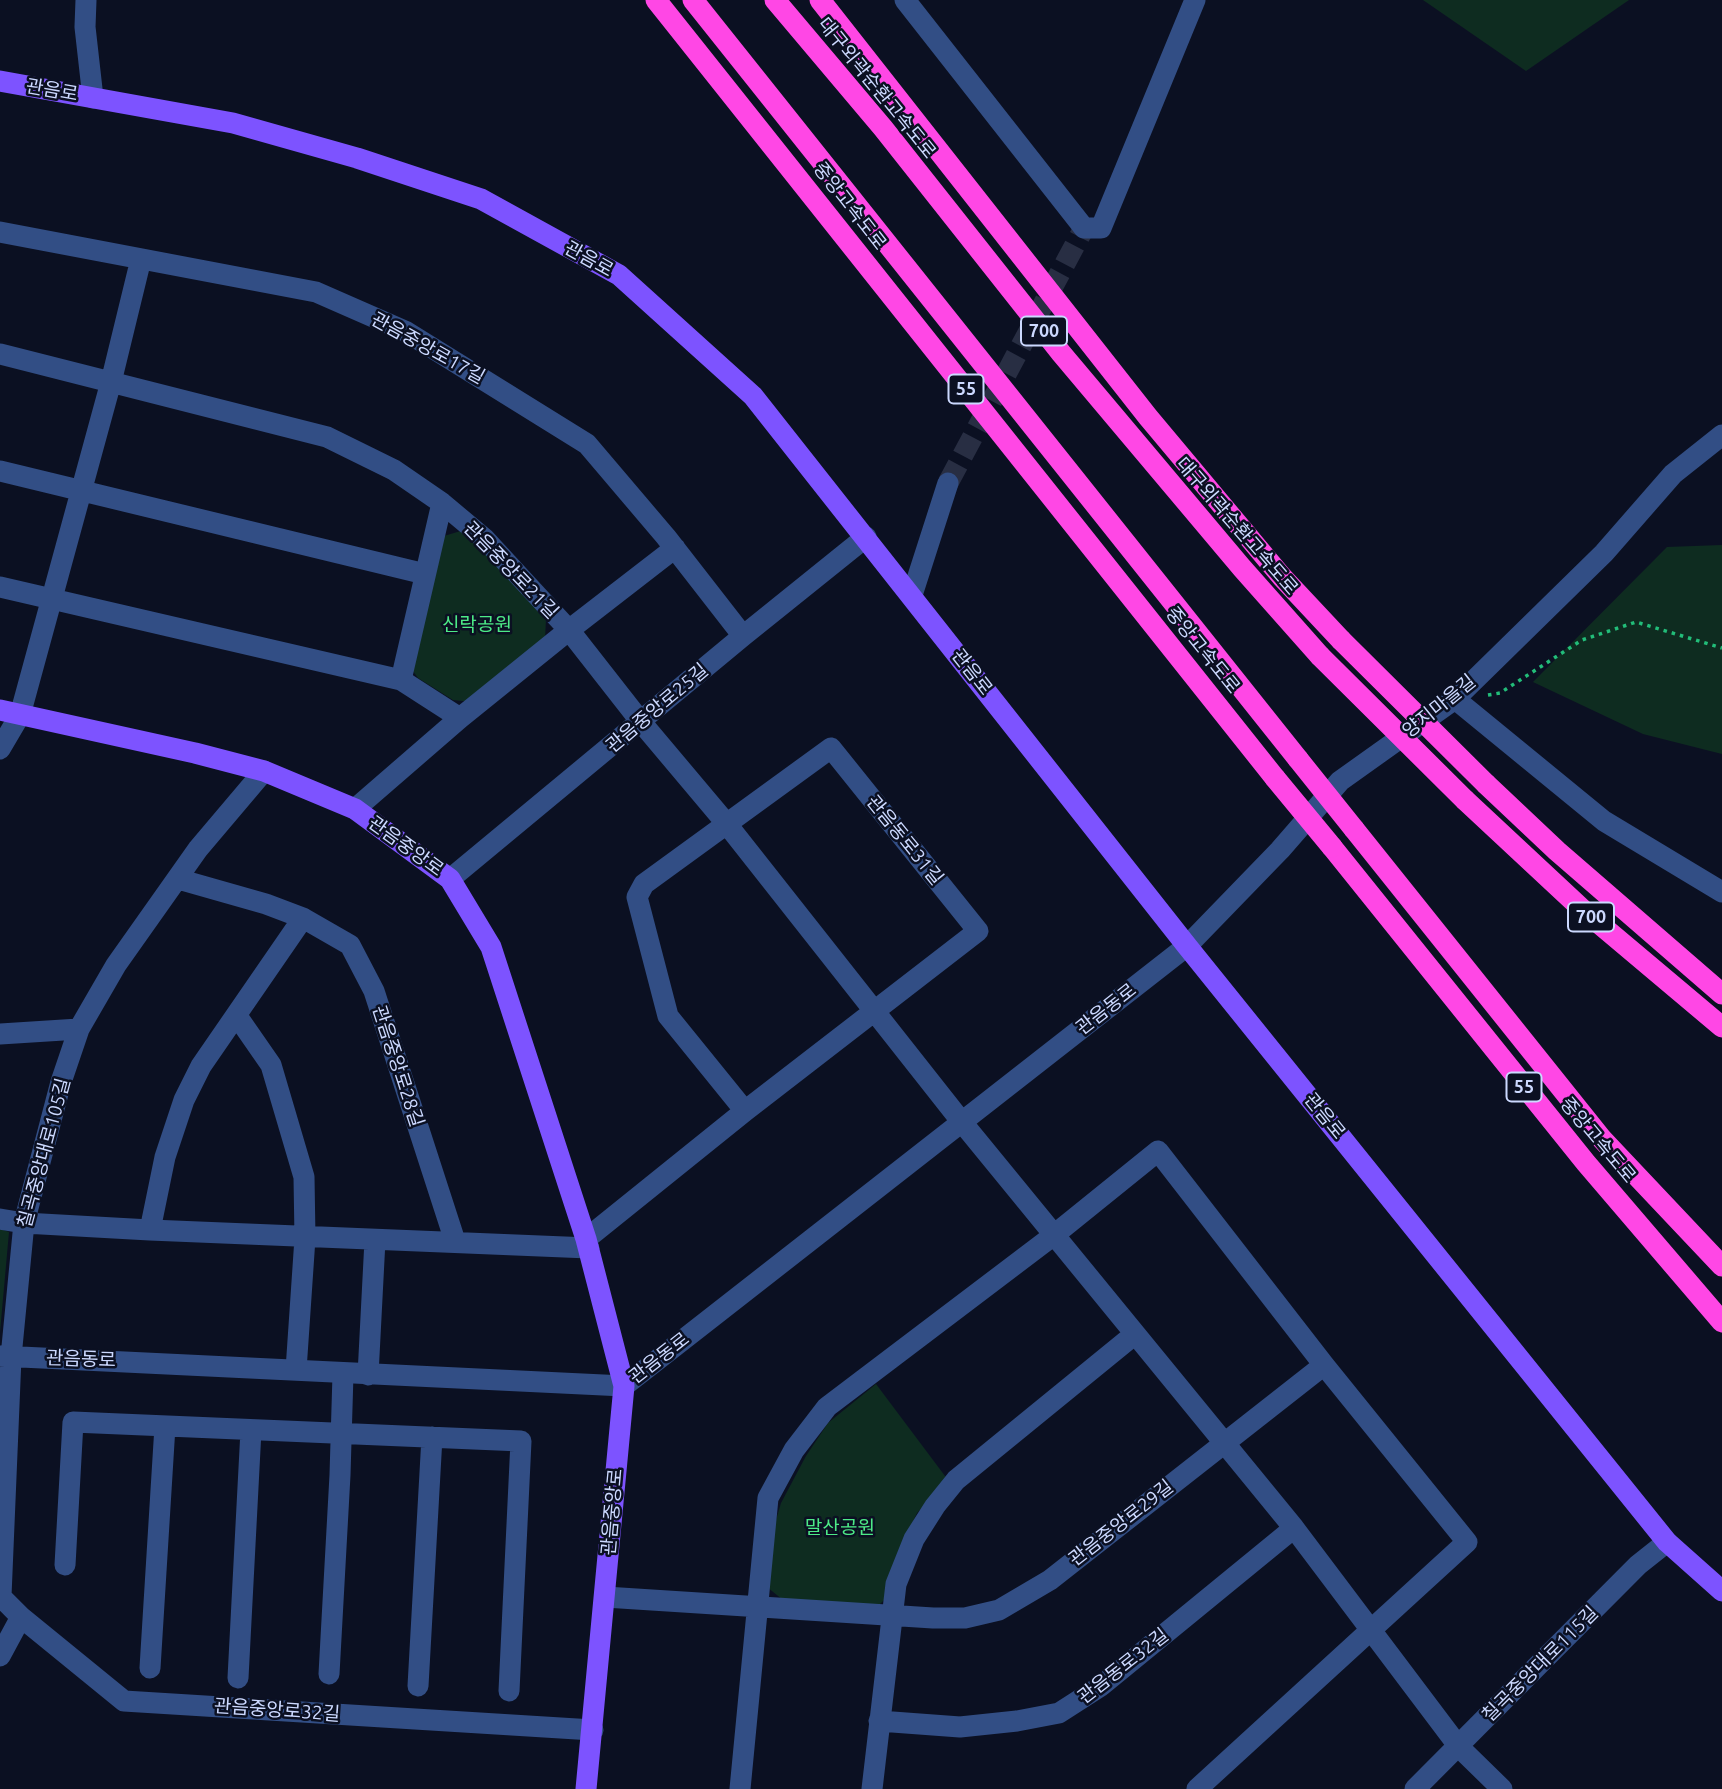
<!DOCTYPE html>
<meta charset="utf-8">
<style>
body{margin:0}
canvas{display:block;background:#0b1022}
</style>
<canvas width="1722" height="1789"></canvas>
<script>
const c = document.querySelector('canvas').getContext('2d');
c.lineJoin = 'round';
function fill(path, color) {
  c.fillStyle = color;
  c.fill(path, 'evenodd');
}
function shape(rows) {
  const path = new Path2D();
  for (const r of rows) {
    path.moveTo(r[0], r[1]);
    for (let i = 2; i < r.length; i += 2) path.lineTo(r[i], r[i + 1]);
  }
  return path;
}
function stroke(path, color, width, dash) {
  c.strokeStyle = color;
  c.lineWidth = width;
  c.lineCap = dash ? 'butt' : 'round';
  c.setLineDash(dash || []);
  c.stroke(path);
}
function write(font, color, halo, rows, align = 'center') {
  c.font = font + ' Ubuntu,"Noto Sans KR",sans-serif';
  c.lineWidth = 5;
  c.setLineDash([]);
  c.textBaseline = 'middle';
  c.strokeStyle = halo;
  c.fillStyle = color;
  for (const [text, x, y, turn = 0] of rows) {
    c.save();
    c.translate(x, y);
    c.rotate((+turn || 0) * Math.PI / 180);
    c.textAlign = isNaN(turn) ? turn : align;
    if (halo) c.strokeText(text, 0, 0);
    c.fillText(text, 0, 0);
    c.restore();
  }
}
const green = shape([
 [1423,0,1629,0,1526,71],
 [464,530,546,619,545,639,472,702,453,700,418,678,410,667,444,536],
 [1722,545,1722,754,1643,734,1533,682,1667,547],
 [0,1229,9,1232,0,1332],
 [876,1384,948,1480,917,1513,896,1557,886,1598,875,1609,783,1600,767,1587,774,1527,781,1503,806,1456,828,1423]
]);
const minorTunnel = shape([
 [948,483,1084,228]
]);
const path = shape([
 [1488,695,1500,693,1582,640,1636,622,1722,648]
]);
const minor = shape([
 [86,0,85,27,93,98],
 [905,0,1084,228,1101,228,1195,0],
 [0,232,316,292,405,331,587,444,666,537,743,636],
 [0,354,327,437,394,470,442,503,485,539,569,630,641,722,726,823,961,1121,1294,1528,1459,1747,1502,1789],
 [0,471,425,574],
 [0,587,401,680,460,718],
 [912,595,948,483],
 [401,680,442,503],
 [1455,699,1604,821,1722,892],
 [0,749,20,715,111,382,141,259],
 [355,809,460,718,569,630,675,548],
 [178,879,266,904,303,918,350,945,374,991,455,1241],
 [450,879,743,636,866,537],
 [237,1016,271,1065,304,1177,305,1238,296,1370],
 [0,1034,79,1029],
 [0,1219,24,1223,150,1230,589,1248],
 [150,1230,165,1157,184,1100,201,1066,303,918],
 [586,1239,745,1111,978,931,831,748,644,884,637,897,668,1016,745,1111],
 [0,1356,624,1386,1187,946,1280,850,1340,781,1455,699,1604,553,1673,474,1722,435],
 [368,1375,375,1240],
 [65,1565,73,1422,521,1441,509,1691],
 [0,1596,21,1617,124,1701,593,1730],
 [1,1596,11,1357,24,1223,61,1082,79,1029,116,965,198,849,264,771],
 [605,1597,933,1618,965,1618,999,1610,1050,1580,1324,1365],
 [0,1656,21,1617],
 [150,1668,165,1426],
 [329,1674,340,1475,343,1374],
 [238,1678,251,1430],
 [418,1686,432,1437],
 [879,1721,960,1727,1017,1721,1059,1713,1101,1686,1294,1528],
 [740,1789,768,1498,794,1450,827,1407,1054,1235,1158,1151,1324,1365,1467,1542,1197,1789],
 [872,1789,896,1584,914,1539,935,1506,956,1480,1135,1334],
 [1415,1789,1638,1565,1667,1542]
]);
const major = shape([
 [0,81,233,123,357,158,481,199,619,275,753,396,1187,946,1667,1542,1722,1591],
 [0,710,195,753,264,771,355,809,450,879,491,947,586,1239,624,1386,586,1789]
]);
const highway = shape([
 [656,0,1275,778],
 [693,0,1298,759],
 [775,0,883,128,1061,353,1242,568,1320,656],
 [820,0,1148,417,1282,577,1341,640],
 [1486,784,1557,851,1722,994],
 [1465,800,1583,910,1722,1027],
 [1354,829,1602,1139,1722,1266],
 [1332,847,1586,1163,1722,1322]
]);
const highwayBridge = shape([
 [1341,640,1486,784],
 [1320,656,1465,800],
 [1298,759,1354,829],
 [1275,778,1332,847]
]);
const shields = [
 [1044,331,46],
 [966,389,35],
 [1591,917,46],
 [1524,1087,35]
];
const shieldNames = [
 ["700",1044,331],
 ["55",966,389],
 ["700",1591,917],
 ["55",1524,1087]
];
const streetNames = [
 ["대구외곽순환고속도로",877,88,51],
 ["관음로",52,90,10],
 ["중앙고속도로",850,206,52],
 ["관음로",589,259,29],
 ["관음중앙로17길",428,348,29],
 ["대구외곽순환고속도로",1237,526,49],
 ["관음중앙로21길",511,570,46],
 ["중앙고속도로",1203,650,51],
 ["관음로",972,672,52],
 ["양지마을길",1439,706,-39],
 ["관음중앙로25길",657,708,-40],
 ["관음동로31길",905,840,51],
 ["관음중앙로",406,846,36],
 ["관음동로",1106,1009,-38],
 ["관음중앙로28길",398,1066,72],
 ["관음로",1325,1116,51],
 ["중앙고속도로",1598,1140,50],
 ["칠곡중앙대로105길",44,1153,-75],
 ["관음동로",659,1358,-38],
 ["관음동로",81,1359,2],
 ["관음중앙로",612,1512,-85],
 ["관음중앙로29길",1121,1523,-38],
 ["칠곡중앙대로115길",1540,1664,-45],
 ["관음동로32길",1123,1666,-38],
 ["관음중앙로32길",277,1710,4]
];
const parkNames = [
 ["신락공원",477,625],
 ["말산공원",840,1528]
];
fill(green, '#0e2c20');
stroke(minorTunnel, '#282e43', 21, [21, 10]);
stroke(path, '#22bd79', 3.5, [3.5, 5]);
stroke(minor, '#324e85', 21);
stroke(major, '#7d53ff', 21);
stroke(highway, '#ff47e5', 21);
stroke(highwayBridge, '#ff47e5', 21);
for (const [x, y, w] of shields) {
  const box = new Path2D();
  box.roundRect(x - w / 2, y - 14.5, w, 29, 5);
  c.fillStyle = '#0b1022';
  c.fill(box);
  stroke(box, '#ccd9ff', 2);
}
write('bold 18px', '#ccd9ff', null, shieldNames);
write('19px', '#ccd9ff', '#0b1022', streetNames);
write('19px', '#4dea87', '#0b1022', parkNames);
</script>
